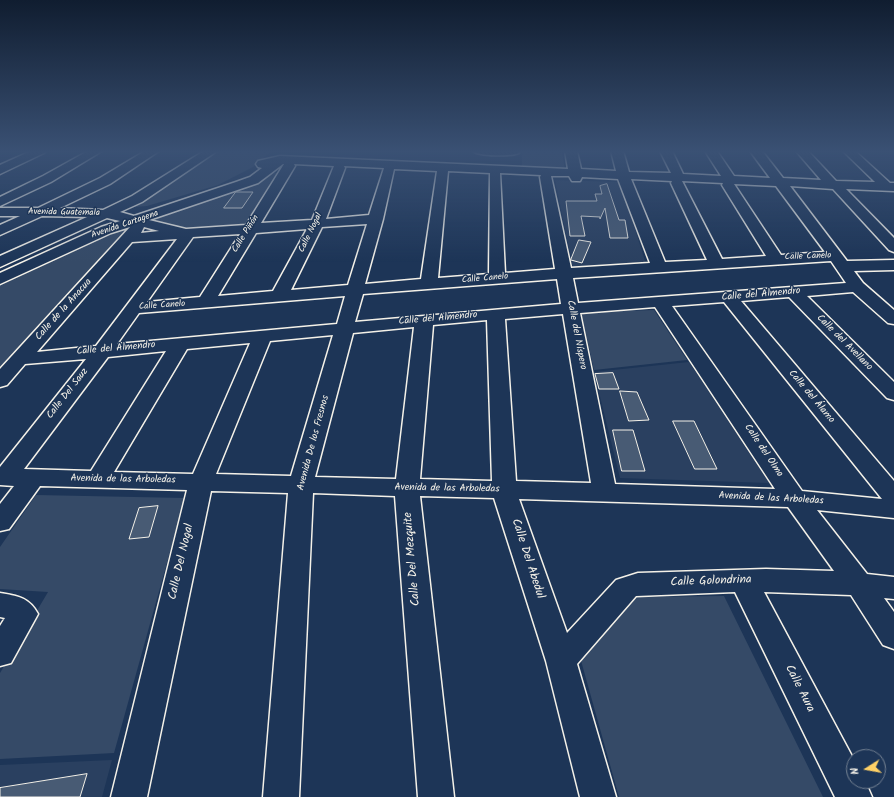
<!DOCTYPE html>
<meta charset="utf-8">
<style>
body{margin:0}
#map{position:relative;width:894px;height:797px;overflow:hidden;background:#1d3557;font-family:Kalam,sans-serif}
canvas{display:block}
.north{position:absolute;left:846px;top:749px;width:40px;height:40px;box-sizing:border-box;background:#1d3557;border:1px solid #738091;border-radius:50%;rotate:259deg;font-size:11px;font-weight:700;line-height:16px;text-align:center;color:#f4f1e8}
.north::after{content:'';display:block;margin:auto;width:14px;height:18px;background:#ffd166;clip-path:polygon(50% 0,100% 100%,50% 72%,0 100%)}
</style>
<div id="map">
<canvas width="894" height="797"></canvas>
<div class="north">N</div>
</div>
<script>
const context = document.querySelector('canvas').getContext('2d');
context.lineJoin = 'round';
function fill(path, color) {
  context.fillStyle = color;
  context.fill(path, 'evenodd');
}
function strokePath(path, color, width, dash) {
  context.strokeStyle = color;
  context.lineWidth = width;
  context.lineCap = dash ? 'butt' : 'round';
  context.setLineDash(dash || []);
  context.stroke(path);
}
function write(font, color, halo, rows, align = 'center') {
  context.font = font + ' Kalam,sans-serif';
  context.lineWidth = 3;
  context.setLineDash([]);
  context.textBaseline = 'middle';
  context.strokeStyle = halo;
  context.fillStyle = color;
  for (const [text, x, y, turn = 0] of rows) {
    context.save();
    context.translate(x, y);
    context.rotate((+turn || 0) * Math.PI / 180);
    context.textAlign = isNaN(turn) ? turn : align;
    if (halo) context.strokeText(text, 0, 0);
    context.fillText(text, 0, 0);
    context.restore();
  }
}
fill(new Path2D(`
 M555,180L620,182L646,264L573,268Z
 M689,362L769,483L620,478L594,372Z
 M112,760L102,797H0V765Z`), '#2a4060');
fill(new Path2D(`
 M215,151H272L253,167L218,185L147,206L122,208Z
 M522,151H562L565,170L522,168Z
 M271,173H280L245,226L184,231L145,221L218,196Z
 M126,226L132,227L0,373V283Z
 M597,310L623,311L654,310L687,360L594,370L581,312Z
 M36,495L185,498L114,753L0,759V673L48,592L0,589V547Z
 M724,596L823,797H619L580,657L635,597Z`), '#354a67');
const building = new Path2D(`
 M607,184L619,220H625L628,238H610L605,208L600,219V217L581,216L585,236H570L566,201H597L595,194H602L600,186Z
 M236,192H253L242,208H224Z
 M579,240L591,242L582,263L571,260Z
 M613,373L619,389H599L595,374Z
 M620,391L637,392L649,420L629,421Z
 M673,421H694L717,469H695Z
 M613,430H633L645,471H622Z
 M158,506L149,537L129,539L139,508Z
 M87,774L80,797H0V788Z`);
fill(building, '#485b74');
strokePath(building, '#f4f1e8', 1);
const minor = new Path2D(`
 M31,151H46L44,153L0,174V165Z
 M88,151H102L51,182L0,206V197L43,176Z
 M145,151H159L110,184L60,208L103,210L132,196L204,151H217L142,202L120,212L134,216L236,182L250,177L262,168L258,167L256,164L258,161L280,156L568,169L565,151H577L581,169L616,171L611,151H623L629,172L671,173L660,151H672L683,174L721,176L705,151H717L734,176L770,178L750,151H762L783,178L821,180L796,151H808L836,181L875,182L843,151H855L890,183H894V191L846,189L894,238V252L889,250L833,189L790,186L847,261L894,260V270L854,271L863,283L894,310V324L888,323L853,292L807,296L894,382V400L887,398L789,297L741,301L894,481V518L817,510L867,574L894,577V599L884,598L894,612V649L883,645L851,595L764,592L854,760V781H865L872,797H835L735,592L636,596L577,664L616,797H580L546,661L494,498L420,496L454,797H418L395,496L313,493L299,797H263L288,493L211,491L147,797H111L187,490L40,486L9,529L0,531V504L14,486L0,485V467L86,359L25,364L7,385L0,387V369L130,227L111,233L0,284V273L101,227L120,221L107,218L0,267V256L87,217L42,216L0,235V225L20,216H0V208H38L100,178ZM283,164H284L246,225L186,229L149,220L258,183ZM294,164L334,166L312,220L261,223L295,166ZM344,166L384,168L369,215L326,219L345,168ZM394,169L437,171L421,279L365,284L383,219ZM448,171L490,173L489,274L438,278ZM500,173L541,175L540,177L555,269L505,273ZM551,176H569L572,181H580L582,177L618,179L650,263L571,268ZM631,179L672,181L671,183L707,260L665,262ZM682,181L723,183L722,185L766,256L722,259ZM734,184L776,186L825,252L781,255ZM367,224L348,285L291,290L322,227ZM144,227L159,231L141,233ZM307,229L273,291L218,296L256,233ZM240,234L200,297L147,302L193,237ZM177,239L96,346L37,352L132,242ZM831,261L846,283L578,303L573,278ZM557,279L561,304L355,322L363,294ZM345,296L337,324L117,344L139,313ZM724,302L882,499L802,491L672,306ZM655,307L775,489L615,484L580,313ZM563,314L591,483L516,481L505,319ZM487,320L492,481L420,479L433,325ZM414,327L396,479L315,477L353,333ZM333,335L291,476L216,474L270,341ZM250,343L193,474L114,472L187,349ZM166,351L91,471L24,469L108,357ZM519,499L788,507L834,571L766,569L638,573L616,580L567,633Z
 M473,151H519L520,152C516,157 477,156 473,151Z
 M0,593C17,596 29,597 38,614L11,663L0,666V626L5,618L0,617Z`);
strokePath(minor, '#f4f1e8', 3);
fill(minor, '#1d3557');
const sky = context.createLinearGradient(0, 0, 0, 262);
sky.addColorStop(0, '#101d30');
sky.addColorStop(0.58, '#3a5174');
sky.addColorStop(1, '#3a517400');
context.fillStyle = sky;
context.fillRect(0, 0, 894, 262);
write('9px', '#f4f1e8', '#1d3557', [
 ["Avenida Guatemala",64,213,1],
 ["Avenida Cartagena",125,225,-19],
 ["Calle Nogal",311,233,-64],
 ["Calle Piñón",246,234,-58],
 ["Calle Canelo",808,257,-2],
 ["Calle Canelo",485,279,-5],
 ["Calle Canelo",162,306,-4]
]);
write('10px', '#f4f1e8', '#1d3557', [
 ["Calle del Almendro",761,295,-5],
 ["Calle de la Anacua",64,310,-48],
 ["Calle del Almendro",438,319,-5],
 ["Calle del Níspero",576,335,79],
 ["Calle del Avellano",844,343,45],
 ["Calle del Almendro",116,349,-5],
 ["Calle Del Sauz",68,394,-52],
 ["Calle del Álamo",811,397,50],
 ["Avenida De los Fresnos",314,443,-75],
 ["Calle del Olmo",763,451,56],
 ["Avenida de las Arboledas",123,480,1],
 ["Avenida de las Arboledas",447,489,1],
 ["Avenida de las Arboledas",771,499,3]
]);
write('12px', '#f4f1e8', '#1d3557', [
 ["Calle Del Mezquite",413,559,-95],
 ["Calle Del Abedul",527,559,72],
 ["Calle Del Nogal",182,562,-77],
 ["Calle Golondrina",711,582,-2],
 ["Calle Aura",799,689,63]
]);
</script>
